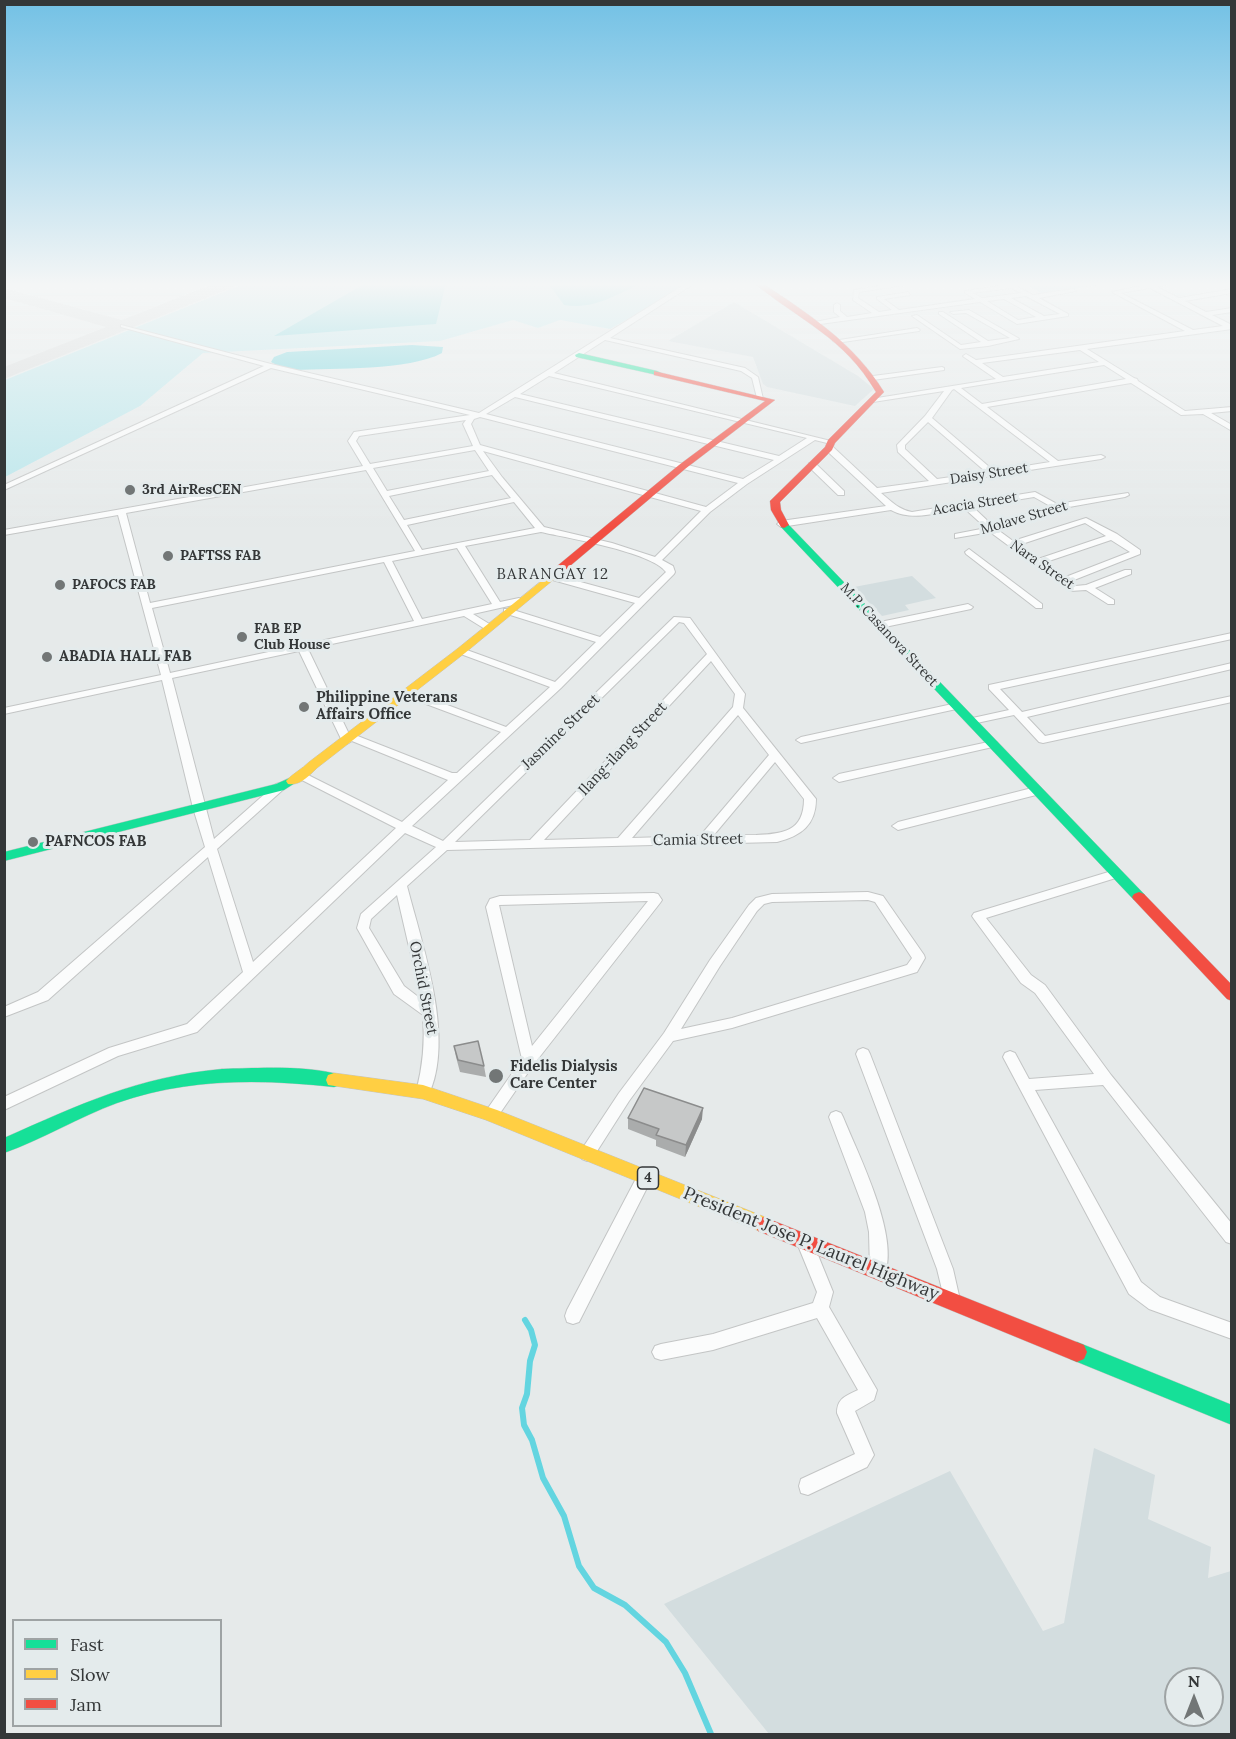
<!DOCTYPE html>
<style>
body{margin:0}
#map{position:relative;width:1236px;height:1739px;overflow:hidden;background:#e6eaea;font-family:Lora,serif}
canvas{display:block}
.frame{position:absolute;inset:0;border:6px solid #343738;pointer-events:none}
.legend{position:absolute;left:12px;top:1619px;width:210px;height:108px;box-sizing:border-box;background:#e4ebec;border:2px solid #9ea3a4;margin:0;padding:8px 10px;list-style:none;font-size:18px;color:#343738}
.legend li{display:flex;align-items:center;gap:12px;height:30px}
.legend b{width:30px;border:2px solid #9ea3a4}
.north{position:absolute;left:1164px;top:1667px;width:60px;height:60px;box-sizing:border-box;background:#e4ebec;border:2px solid #9ea3a4;border-radius:50%;rotate:0deg;font-size:16px;font-weight:700;line-height:24px;text-align:center;color:#343738}
.north::after{content:'';display:block;margin:auto;width:21px;height:27px;background:#727676;clip-path:polygon(50% 0,100% 100%,50% 72%,0 100%)}
</style>
<div id="map">
<canvas width="1236" height="1739"></canvas>
<div class="frame"></div>
<ul class="legend">
<li><b style="height:8px;background:#16e098"></b>Fast</li>
<li><b style="height:8px;background:#ffcf43"></b>Slow</li>
<li><b style="height:8px;background:#f24e42"></b>Jam</li>
</ul>
<div class="north">N</div>
</div>
<script>
const context = document.querySelector('canvas').getContext('2d');
context.lineJoin = 'round';
function fill(path, color) {
  context.fillStyle = color;
  context.fill(path, 'evenodd');
}
function strokePath(path, color, width, dash) {
  context.strokeStyle = color;
  context.lineWidth = width;
  context.lineCap = dash ? 'butt' : 'round';
  context.setLineDash(dash || []);
  context.stroke(path);
}
function write(font, color, halo, rows, align = 'center') {
  context.font = font + ' Lora,serif';
  context.lineWidth = 6;
  context.setLineDash([]);
  context.textBaseline = 'middle';
  context.strokeStyle = halo;
  context.fillStyle = color;
  for (const [text, x, y, turn = 0] of rows) {
    context.save();
    context.translate(x, y);
    context.rotate((+turn || 0) * Math.PI / 180);
    context.textAlign = isNaN(turn) ? turn : align;
    if (halo) context.strokeText(text, 0, 0);
    context.fillText(text, 0, 0);
    context.restore();
  }
}
fill(new Path2D(`
 M734,302L858,376L874,389L855,406L767,387L763,384L753,357L668,341Z
 M912,576L936,598L905,605L909,610L882,616L854,587Z
 M1094,1448L1155,1475L1148,1519L1211,1547L1208,1578L1231,1571V1734H769L664,1604L950,1471L1043,1631L1064,1623ZM1176,1679H1212V1715H1176Z`), '#d3dddf');
fill(new Path2D(`
 M246,283H688L686,287L610,329L560,320L538,328L513,320L440,341L203,353L140,406L5,477V380Z
 M1023,283H1111L1043,294Z`), '#b9e6eb');
fill(new Path2D(`
 M366,283H446L436,324L274,336Z
 M548,283H644C615,294 596,310 564,305Z
 M412,345L443,347L442,353C408,371 335,368 295,370L280,367L271,362L274,357L287,352Z`), '#6ad2db');
strokePath(new Path2D(`
 M525,1320L531,1330L535,1345L530,1361L527,1394L522,1408L524,1425L532,1440L543,1478L564,1516L579,1566L594,1588L625,1605L666,1642L685,1673L711,1734`), '#63d5e0', 6);
fill(new Path2D(`
 M215,283H238L236,286L4,379V367L106,327L4,298V288L122,320Z`), '#d8dada');
const street = new Path2D(`
 M687,283H695L610,338L745,368L758,377L763,399L757,398L752,378L741,371L605,340L554,373L835,442L831,444L815,440L747,484L710,512L662,560L673,566L675,572L674,574L561,688L412,826L443,841L674,617L690,618L745,694L743,708L816,799C816,825 801,836 777,842L447,850L407,886C422,944 456,1040 428,1096L423,1098L418,1096L416,1092C423,1066 425,1042 423,1015L394,994L357,928L361,914L436,847L405,833L197,1032L118,1056L4,1110V1097L109,1048L187,1024L243,972L208,857L48,1000L4,1017V1007L38,992L205,847L193,808L162,680L4,714V708L161,675L118,515L4,535V530L363,466L348,441L354,432L470,415L271,368L4,490V485L264,366L121,327V325L271,364L479,413ZM549,376L807,438L779,456L520,394ZM515,397L774,460L743,479L486,414ZM480,417L738,483L706,507L480,445L471,424L474,419ZM466,420L463,424L473,446L370,464L356,441L359,436ZM475,450L489,471L387,491L373,468ZM483,451L701,511L655,557L612,543L544,527L502,477ZM366,470L415,551L150,603L126,513ZM492,475L511,498L404,520L389,496ZM514,502L535,528L422,550L407,525ZM541,532C567,538 652,552 666,572L639,598L555,575H549V579L635,603L600,637L510,609H504V613L596,642L555,682L464,649H458V653L550,687L506,727L410,691H402V695L501,732L457,773H452L355,735L349,734L308,649L464,616L485,629H491V625L473,614L522,603L524,601L519,598L500,602L465,546ZM457,548L492,604L422,619L392,561ZM384,562L414,621L170,673L152,608ZM679,622L684,623L707,654L530,840L455,842ZM299,651L343,743L347,744L352,741L448,780L402,822L306,774H298L296,776L298,778L396,828L253,962L217,849L286,787L280,783L276,784L214,839L172,678ZM711,661L735,694L733,707L618,838L544,840ZM738,715L769,755L700,836L632,838ZM775,762L804,799C804,832 782,834 756,835C742,835 727,835 713,836ZM397,895L421,999L404,986L369,928L371,919Z
 M899,283H918L859,292L858,298L879,312L892,310L877,299V297L908,292L910,295L884,299L899,310L975,299L965,293V291L1012,284L1033,295L1073,289L1076,291L1039,298L1068,314V316L1017,324L980,302L813,325L810,323L840,317L834,312V305L837,303L840,305V311L847,317L872,313L853,300L854,290ZM1011,288L1021,293L982,298L973,293ZM1026,296L1060,314L1044,316L1011,298ZM1004,299L1036,317L1018,320L987,301Z
 M1155,283H1171L1157,287L1179,298L1232,289V293L1185,301L1206,312L1232,308V312L1212,315L1232,325V329L1087,349L1134,378L1137,379L1138,381L1185,411L1232,407V411L1211,413L1232,425V431L1203,414L1181,415L1131,383L987,407L1058,461L1101,455L1105,457L1101,459L881,493C891,501 899,510 912,512L1035,492L1057,504L1128,493L1129,495L1125,497L1058,509L998,530L1013,541L1086,518L1117,534L1140,550V554L1069,582L1075,586L1086,585L1125,570H1131V574L1095,588L1114,600V604H1108L1086,590L1070,591L990,532L955,538V534L986,528L964,508C940,512 913,522 891,510L781,527L777,524L781,521L886,506L826,450V446H832L877,488L929,481L898,452L897,445L925,416L944,391L873,402L869,400L871,399L996,379L964,357L963,356L966,354L976,360L1185,331L1112,292ZM1150,288L1223,326L1193,330L1121,293ZM1080,350L1099,362L1003,377L982,363ZM1104,365L1126,379L982,404L961,388ZM954,389L1050,462L994,471L932,418L952,390ZM928,422L986,472L937,479L905,449V445ZM1034,497L1050,506L993,526L973,507ZM1085,523L1106,536L1038,559L1019,545ZM1111,540L1130,552L1063,578L1043,563Z
 M969,310L1018,338L1019,339L988,346L960,349L912,316L917,315L961,345L981,342L939,314V312H943L988,341L1010,338L966,313L953,314L950,312Z
 M917,328L920,330L919,331L836,343L833,341Z
 M942,367L944,368V370L873,380L870,378L873,376Z
 M809,463H815L844,491V495H838L809,467Z
 M969,549L1042,604V608H1036L966,554L965,552Z
 M968,604L973,607L971,609L880,628L875,625L880,622Z
 M1232,633V639L1000,689L1022,712L1232,663V669L1027,717L1045,736L1232,696V702L1043,743L1039,742L1014,715L972,724L967,721L968,719L1009,710L989,689V685Z
 M957,703L962,706L961,708L801,743L796,740L801,737Z
 M993,741L997,742L998,744L997,746L839,782L833,778L839,774Z
 M1036,787L1040,788L1042,791L1040,794L898,830L892,826L898,822Z
 M1115,870L1119,871L1121,874L1119,877L986,918L1031,975L1045,985L1111,1075L1232,1224V1244L1226,1242L1103,1085L1035,1090L1141,1282L1160,1297L1232,1323V1339L1149,1309L1129,1294L1003,1057L1005,1053L1010,1051L1015,1053L1029,1079L1094,1074L1035,993L1021,983L974,919L972,916L974,913Z
 M868,892L883,896L924,955L925,958L917,972L732,1028L673,1041L629,1101L592,1159L587,1161L582,1159L580,1154L582,1149L619,1093L664,1033L710,960L749,905L756,898L772,894ZM868,900L875,902L912,958L907,965L732,1018L681,1029L720,966L757,911L764,904L772,902Z
 M654,893L658,894L662,900L660,903L534,1064L496,1119L491,1121L486,1119L484,1115L486,1111L522,1059L486,907L490,899L500,896ZM648,901L532,1046L499,905Z
 M863,1048L868,1050L870,1054L953,1269L960,1300L958,1306L952,1308L946,1306L937,1269L856,1054L858,1050Z
 M836,1111L841,1113L843,1117C858,1154 901,1238 884,1276L878,1279L872,1276L870,1271L869,1232L865,1212L829,1117L831,1113Z
 M645,1169L650,1171L653,1176L579,1322L573,1324L567,1322L565,1316L567,1310L640,1171Z
 M805,1236L811,1238L833,1292L829,1307L877,1390L874,1400L855,1411L874,1455L867,1467L808,1495L801,1493L799,1486L801,1479L855,1454L837,1413C837,1398 846,1396 858,1390L817,1318L713,1350L661,1360L655,1358L652,1352L655,1346L661,1344L713,1334L813,1303L817,1292L797,1243L799,1238Z`);
const fast = new Path2D(`
 M579,353L657,371L661,373L657,375L576,357L575,355Z
 M781,523H787L1144,894L1146,897L1144,900H1134L781,527Z
 M292,777L298,781L284,790L4,861V852L276,784Z
 M222,1069C255,1068 309,1065 340,1075L342,1080L340,1085L334,1087C261,1079 187,1078 117,1103C79,1117 43,1139 4,1153V1138C81,1104 137,1077 222,1069Z
 M1077,1342L1232,1405V1425L1070,1359L1067,1352L1070,1345Z`);
const slow = new Path2D(`
 M560,566L565,569L564,571L465,653L317,768C309,776 300,786 288,784L286,781C292,774 302,769 309,762L457,649Z
 M334,1073L423,1085L497,1110L770,1219L773,1225L770,1231L764,1233L486,1120L423,1099L328,1085L326,1080L328,1075Z`);
const jam = new Path2D(`
 M754,283H762C809,314 854,343 884,392L835,443L832,450L780,502L781,510L789,525L784,528L781,527L771,510L770,501L825,447L828,440L876,392C844,337 800,321 754,283Z
 M654,371L775,400L685,469L564,571H556V567L679,465L765,401L654,375Z
 M1139,892L1144,894L1232,985V1001L1227,999L1134,900L1132,897L1134,894Z
 M764,1217L1084,1345L1087,1352L1084,1359L1077,1362L758,1231L755,1225L758,1219Z`);
strokePath(street, '#c3c5c5', 2);
strokePath(fast, '#c3c5c5', 1);
strokePath(slow, '#c3c5c5', 1);
strokePath(jam, '#c3c5c5', 1);
fill(street, '#fbfcfc');
fill(fast, '#16e098');
fill(slow, '#ffcf43');
fill(jam, '#f24e42');
fill(new Path2D(`
 M454,1046L484,1066L486,1077L460,1072L456,1057Z
 M628,1118L702,1119L685,1157L656,1146V1140L628,1129Z`), '#aaacac');
fill(new Path2D(`
 M703,1108L702,1119L685,1157L686,1145Z`), '#8b8c8c');
const building = new Path2D(`
 M478,1041L484,1066L458,1060L454,1046Z
 M644,1088L703,1108L686,1145L656,1135L659,1129L628,1118Z`);
fill(building, '#c6c8c8');
strokePath(building, '#8b8c8c', 1.5);
const sky = context.createLinearGradient(0, 0, 0, 527);
sky.addColorStop(0, '#73c1e5');
sky.addColorStop(0.54, '#f4f6f6');
sky.addColorStop(1, '#f4f6f600');
context.fillStyle = sky;
context.fillRect(0, 0, 1236, 527);
for (const [x, y, r, color] of [
 [130,490,6,"#727676"],
 [168,556,6,"#727676"],
 [60,585,6,"#727676"],
 [242,637,6,"#727676"],
 [47,657,6,"#727676"],
 [304,707,6,"#727676"],
 [33,842,6,"#727676"],
 [496,1076,8,"#727676"]
]) {
  const dot = new Path2D();
  dot.arc(x, y, r, 0, 2 * Math.PI);
  context.fillStyle = color;
  context.fill(dot);
  strokePath(dot, '#e4ebec', 2);
}
write('14px', '#343738', '#e4ebec', [
 ["Daisy Street",989,474,-9],
 ["Acacia Street",975,504,-9],
 ["Molave Street",1024,518,-16],
 ["Nara Street",1042,565,35],
 ["M.P. Casanova Street",889,635,47]
]);
write('bold 14px', '#343738', '#e4ebec', [
 ["3rd AirResCEN",142,490],
 ["PAFTSS FAB",180,556],
 ["PAFOCS FAB",72,585],
 ["FAB EP",254,629],
 ["Club House",254,645]
], 'left');
for (const [x, y, w] of [
 [648,1178,21]
]) {
  const box = new Path2D();
  box.roundRect(x - w / 2, y - 11, w, 22, 4.5);
  context.fillStyle = '#e4ebec';
  context.fill(box);
  strokePath(box, '#343738', 1.5);
}
write('bold 14px', '#343738', null, [
 ["4",648,1178]
]);
context.letterSpacing = '1.5px';
write('15px', '#343738', '#e4ebec', [
 ["BARANGAY 12",553,575]
]);
context.letterSpacing = '0px';
write('bold 15px', '#343738', '#e4ebec', [
 ["ABADIA HALL FAB",59,657],
 ["Philippine Veterans",316,698],
 ["Affairs Office",316,715],
 ["PAFNCOS FAB",45,842],
 ["Fidelis Dialysis",510,1067],
 ["Care Center",510,1084]
], 'left');
write('15px', '#343738', '#e4ebec', [
 ["Jasmine Street",561,732,-44],
 ["Ilang-ilang Street",623,749,-47],
 ["Camia Street",698,840,-1],
 ["Orchid Street",423,988,79]
]);
write('18px', '#343738', '#e4ebec', [
 ["President Jose P. Laurel Highway",811,1244,22]
]);
</script>
